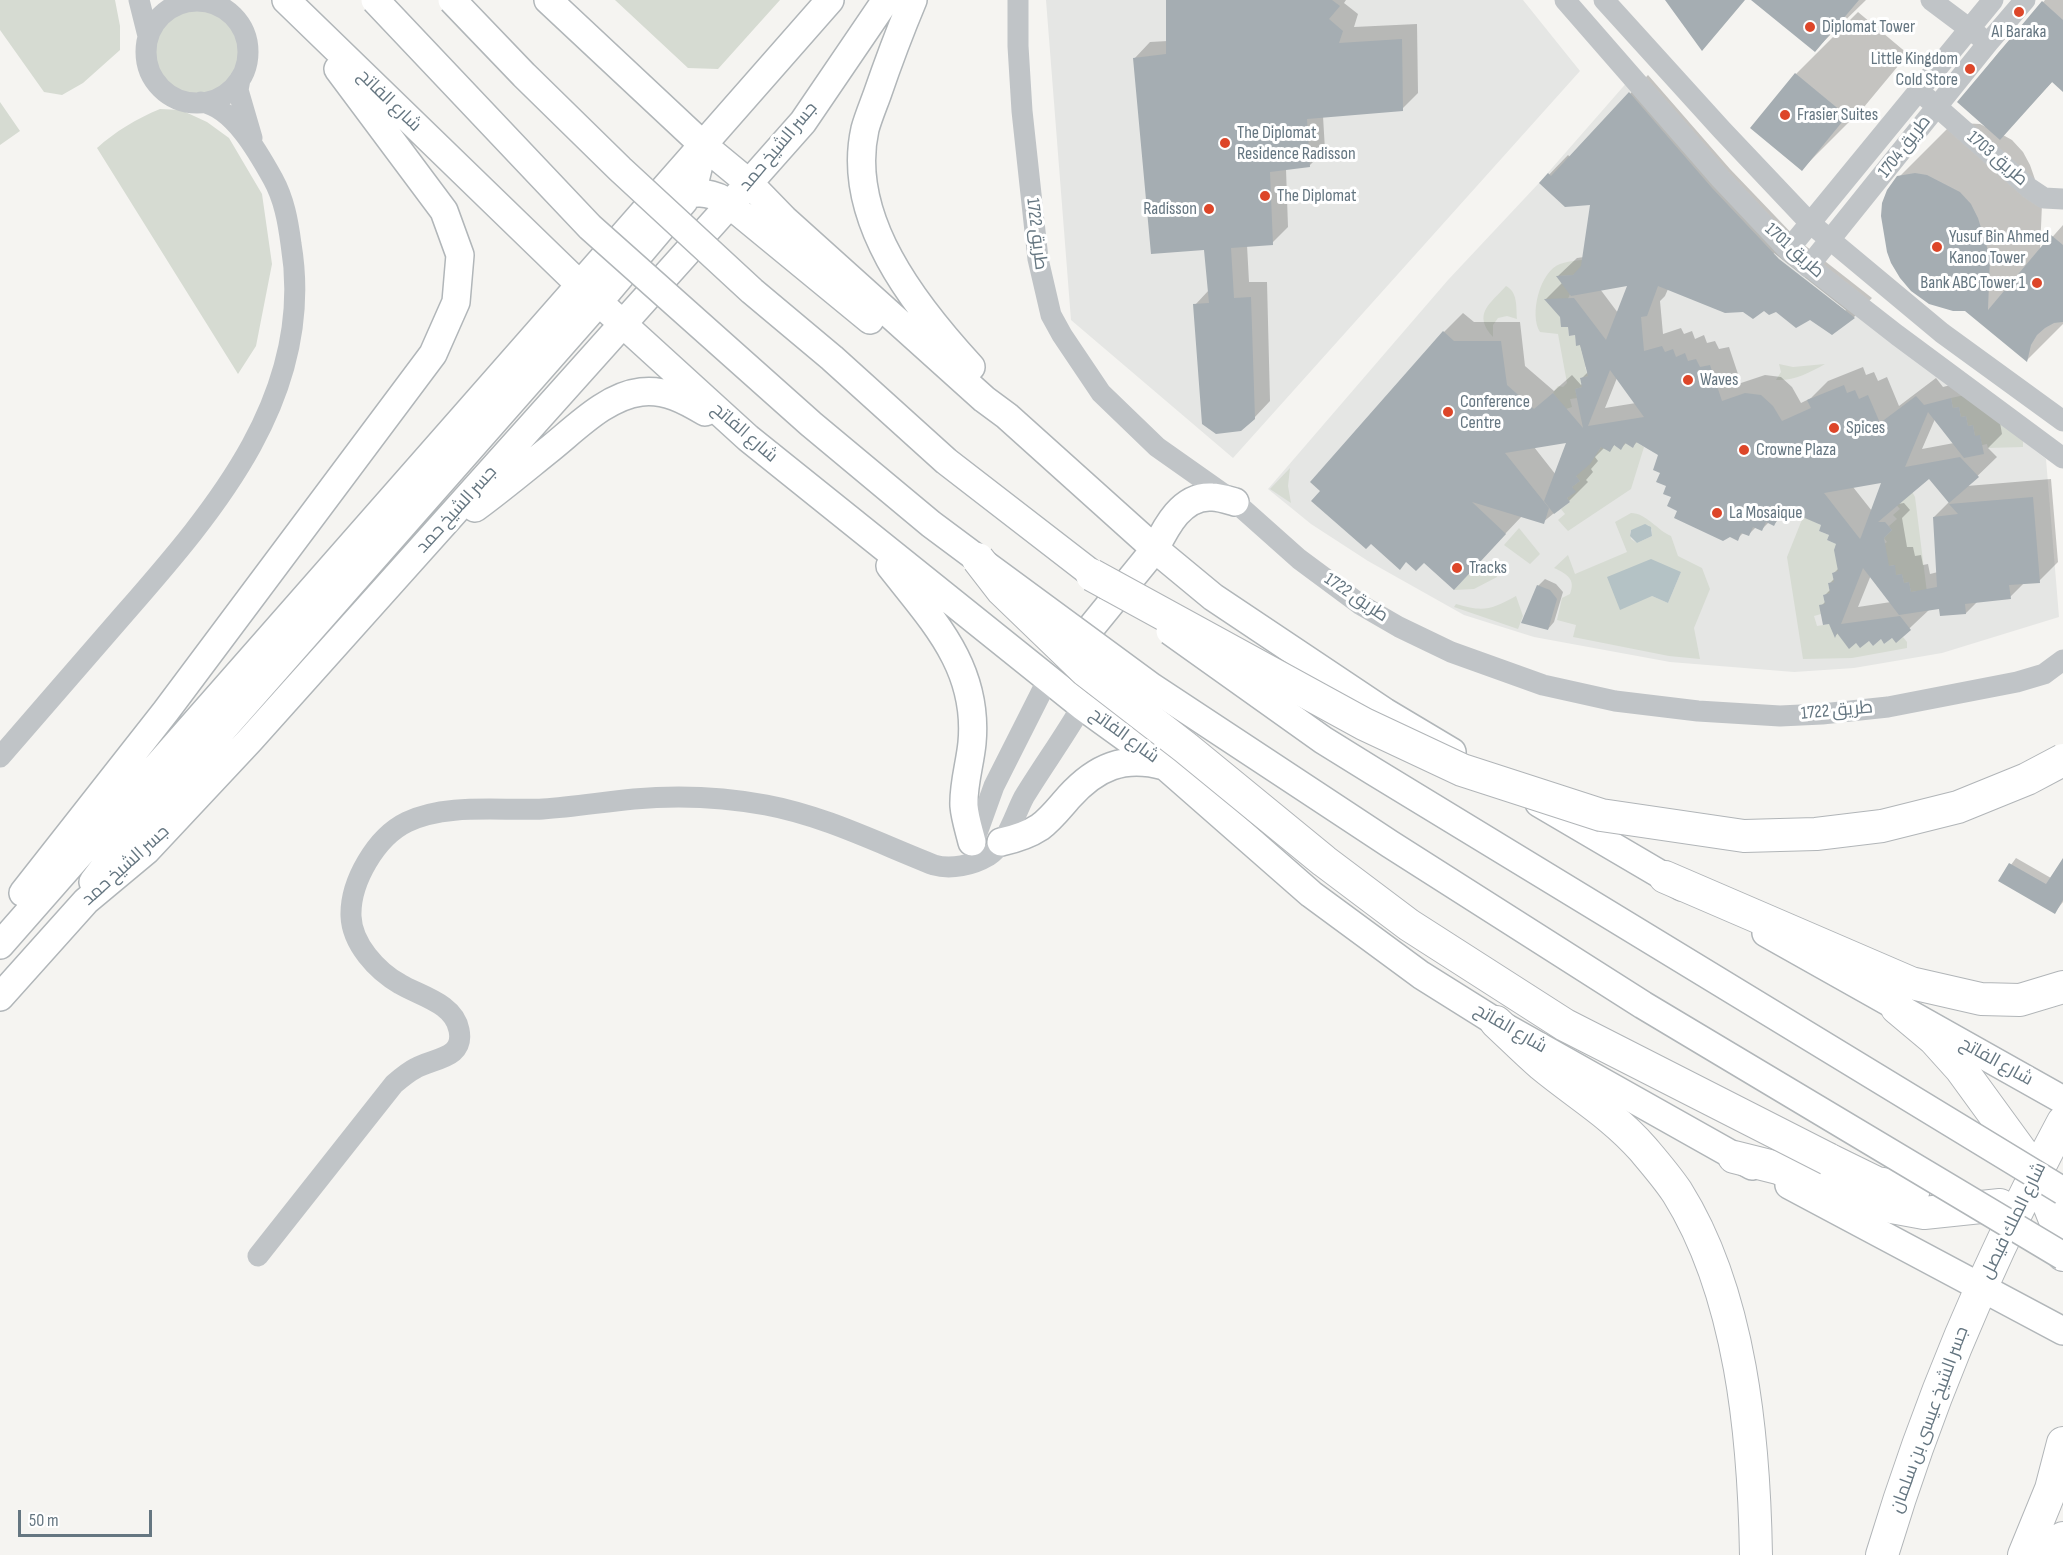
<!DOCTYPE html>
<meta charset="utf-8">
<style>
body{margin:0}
#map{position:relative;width:2063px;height:1555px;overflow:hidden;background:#f5f4f1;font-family:"Sofia Sans Condensed",sans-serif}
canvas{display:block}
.scale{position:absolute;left:18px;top:1510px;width:134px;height:27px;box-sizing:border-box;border:3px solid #657681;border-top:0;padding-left:8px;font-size:18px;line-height:21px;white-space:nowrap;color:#657681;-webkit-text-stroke:4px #fff;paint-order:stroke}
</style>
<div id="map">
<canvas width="2063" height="1555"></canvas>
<div class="scale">50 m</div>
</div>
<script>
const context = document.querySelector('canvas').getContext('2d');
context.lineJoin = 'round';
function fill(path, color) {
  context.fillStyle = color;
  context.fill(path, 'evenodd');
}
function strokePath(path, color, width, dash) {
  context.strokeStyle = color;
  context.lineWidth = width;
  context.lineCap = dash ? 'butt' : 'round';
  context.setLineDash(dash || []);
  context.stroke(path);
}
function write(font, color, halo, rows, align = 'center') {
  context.font = font + ' "Sofia Sans Condensed",Cairo,sans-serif';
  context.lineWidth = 6;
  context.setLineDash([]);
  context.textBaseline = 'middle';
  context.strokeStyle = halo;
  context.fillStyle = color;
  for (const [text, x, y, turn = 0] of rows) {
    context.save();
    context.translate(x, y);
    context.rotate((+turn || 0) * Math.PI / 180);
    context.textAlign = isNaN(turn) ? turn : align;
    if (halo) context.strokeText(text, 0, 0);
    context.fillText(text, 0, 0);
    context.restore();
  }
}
fill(new Path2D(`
 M1046,0H1523L1580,71L1233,458L1071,320Z
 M1629,80L1789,246L1921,360L2046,459L2059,617L1942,653L1854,668L1794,672L1670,662L1534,637L1464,615L1368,561L1311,524L1268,489L1448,280L1539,183Z`), '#e5e6e4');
fill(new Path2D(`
 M0,0H115L120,26V50L83,83L62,95L44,92L0,30Z
 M615,0H780L718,69L688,68Z
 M153 52a43 43 0 1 1 86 0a43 43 0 1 1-86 0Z
 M0,102L20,131L0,145Z
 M160,109L181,110L207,122L229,138L262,194L272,264L256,346L238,374L97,148C116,131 136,119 160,109Z
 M1594,259L1573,275L1557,276L1570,294L1560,317L1562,327H1568L1569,336L1575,335L1576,345H1583L1591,365L1585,367L1588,376L1580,378L1582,387L1575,389L1577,398L1570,399L1572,407L1566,409L1553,393L1558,386L1563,387L1567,383L1558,334L1540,332C1529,315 1540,271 1560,264C1571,260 1584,260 1594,259Z
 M1506,286C1518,292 1516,307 1517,319L1507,316L1498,318L1493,325V337C1472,314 1490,304 1506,286Z
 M1779,364L1793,367L1825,364C1809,373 1794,381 1776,380L1781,372Z
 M1965,395L2023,441V447L1988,448L1987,444L1982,445L1980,436H1975L1973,425L1968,426L1966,416L1961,417L1959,407L1953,408L1951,398Z
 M1581,439L1598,452L1601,447L1614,445L1621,449L1625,443L1633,448L1636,442L1644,447L1631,489L1568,531L1558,520L1565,514L1561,509L1570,502L1567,498L1575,492L1572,487L1580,481L1576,476Z
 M1290,468L1288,486L1291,503L1270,489Z
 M1910,488L1915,497L1928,601L1916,591L1911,592L1909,582L1904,583L1902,574L1896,575L1894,565L1889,566L1879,548L1887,542L1884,538L1892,530L1889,526L1897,519L1893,515L1900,509L1886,493Z
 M1805,512L1813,521L1821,525L1819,531L1829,535L1827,540L1836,544L1838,571L1832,573L1834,582L1828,583L1830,593L1823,595L1825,604L1821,614L1814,616L1817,626L1829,624C1838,634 1852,637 1860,647L1869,641L1873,646L1881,639L1884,644L1892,638L1896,642L1903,637L1907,642V648L1852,658L1803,659L1787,557Z
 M1631,513C1646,513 1657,530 1671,536L1678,556L1702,568L1710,589L1694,628L1700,659L1669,656L1573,637L1576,625L1557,620L1562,598L1570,594C1576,579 1567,574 1554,568L1568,555L1575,574L1627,552L1615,522ZM1648,525L1652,530V536L1637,543L1631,539L1630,533L1631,530ZM1681,572L1668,603L1652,596Z
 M1519,528L1540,554L1530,564L1504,545Z
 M1479,563L1495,567L1497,577L1474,589L1454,590Z
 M1516,596L1523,616L1518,629L1454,607L1456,604C1483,612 1491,610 1516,596Z`), '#d6dbd2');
fill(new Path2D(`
 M1645,524L1651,527L1652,536L1637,543L1630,536L1631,530Z
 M1651,559L1681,572L1668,603L1652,596L1620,610L1607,577Z`), '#b4c2c5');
fill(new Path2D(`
 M1167,0H1346L1344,3L1358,14L1354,27L1417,24L1418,93L1402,109L1323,116L1325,150L1309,166L1286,169L1288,227L1272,243L1247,245L1249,282H1267L1270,401L1254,418L1195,305L1209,290L1206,248L1134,59L1150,42L1168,41Z
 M1757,0H1866L1815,50Z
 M2045,0H2063V90L2053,81L2003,135L2012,140L2023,152L2030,165L2038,188L2042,204L2040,251L2063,225V324L2027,360L1966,309L1898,178L1951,125L1960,123L1980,124L1986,127L1959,102L1999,52Z
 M1858,12L1908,54L1864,107L1802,169L1796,74Z
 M1648,75L1730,169L1798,240L1872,298L1854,317L1810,318L1776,310L1743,311L1668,289L1665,296L1660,301L1663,334L1681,328L1684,334L1692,331L1695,339L1704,335L1707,343L1715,341L1719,349L1729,347L1741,383L1765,375L1781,377L1792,387L1801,403L1811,398L1828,381L1863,367L1866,375L1874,372L1878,381L1887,377L1899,406L1936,378L1943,387L1970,380L1999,417L2002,434L1988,448L1997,457L1967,486L2051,479L2058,562L2039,581L2025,582L2010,597L1978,601L1966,613L1940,607L1930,609L1896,641L1892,636L1869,639L1839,632L1836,635L1821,606L1826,601L1825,595L1831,589L1829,584L1835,578L1834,573L1839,568L1838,543L1823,524L1794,512L1787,518L1782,516L1774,524L1769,522L1762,529L1756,527L1749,534L1744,532L1737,539L1679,510L1662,472L1659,454L1638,441L1633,446L1627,442L1621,448L1615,444L1610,450L1605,447L1595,457L1598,461L1591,469L1593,472L1586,480L1588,482L1569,501L1543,522L1522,516L1454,588L1424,561L1313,482L1444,332L1463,313L1474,322H1520L1525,366L1554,391L1572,375L1581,385L1583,382L1582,378L1588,372L1577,334L1546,299L1563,282L1558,276L1577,258L1584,257L1591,203L1541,183L1568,155L1570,157ZM1774,253L1846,310L1845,311L1772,255ZM1630,284L1618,313L1600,289ZM1617,378L1636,403L1605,408ZM1935,419L1954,443L1922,449ZM1569,441L1556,475L1534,447ZM1929,477L1949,502L1934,517L1938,572L1930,574L1928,564L1923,565L1921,555L1915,556L1913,547H1907L1902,518L1910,510L1904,503L1897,504ZM1884,481L1872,511L1853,487ZM1871,575L1891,602L1858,607Z
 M1545,579L1556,584L1563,592L1554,622L1548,629L1538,586Z
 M2016,858L2051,878L2063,860V902L2055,912L2000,880Z`), '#0003');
fill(new Path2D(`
 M1166,0H1332L1340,6L1329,19L1343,31L1339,43L1402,39L1403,111L1307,119L1310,167L1270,172L1273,245L1231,248L1234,298L1251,297L1255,419L1241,431L1216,434L1202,424L1193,304L1209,303L1204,250L1151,254L1133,58L1166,54Z
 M1665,0H1745L1702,51Z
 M1751,0H1859L1815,52Z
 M2042,1L2063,20V92L2052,82L2000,140L1957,102Z
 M1795,73L1847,116L1802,171L1750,128Z
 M1629,92L1712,188L1779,259L1855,318L1832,335L1810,320L1796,328L1776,312L1769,315L1764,311L1753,319L1743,312L1725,313L1658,286L1647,316L1641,317L1644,351L1662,346L1665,352L1673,349L1676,357L1685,353L1688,361L1696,359L1700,367L1710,365L1722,401L1745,393L1761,395L1773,406L1782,421L1811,408L1807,400L1844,385L1847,393L1855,390L1859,399L1868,395L1880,423L1916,396L1924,405L1951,398L1953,408L1959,407L1961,417L1966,416L1968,426L1973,425L1975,436L1980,435L1984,454L1964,458L1928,412L1905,467L1960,457L1979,477L1949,503L1929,479L1878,522H1885L1892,530L1884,538L1889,566L1895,565L1896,575L1902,574L1904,583L1909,582L1911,592L1937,587L1933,517L1958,514L1949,504L2033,497L2040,583L2009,585L2011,599L1965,604L1966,614L1940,616L1939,609L1899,615L1863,568L1841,624L1900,616L1911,630L1896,643L1892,638L1884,644L1881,639L1873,646L1869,641L1860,648L1856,643L1849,649L1837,633L1835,638L1829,624L1823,625L1819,605L1825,604L1823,595L1830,593L1828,583L1834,582L1832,573L1838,571L1834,550L1836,544L1827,540L1829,535L1819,531L1821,525L1791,512L1788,520L1779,516L1774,526L1766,522L1762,531L1753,527L1749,536L1741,533L1738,541L1730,537L1723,541L1674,518L1677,511L1667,506L1671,497L1663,494L1666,486L1656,482L1660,473L1653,470L1658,455L1636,442L1633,448L1625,443L1621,450L1614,445L1610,452L1601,447L1590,464L1576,476L1580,481L1572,487L1576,492L1567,498L1570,502L1554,514L1544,501L1566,443L1505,453L1549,508L1544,524L1472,502L1506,534L1454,590L1424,563L1416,571L1406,562L1400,570L1371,544L1366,549L1311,501L1320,491L1310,482L1443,331L1454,341H1501L1507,385L1534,409L1553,393L1583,428L1575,389L1582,387L1580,378L1588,376L1580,345L1576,346L1575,335L1569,336L1568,327H1561L1560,317L1544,299L1574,298L1606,340L1627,286L1571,296L1556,276L1573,275L1581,266L1590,205L1565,207L1539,183L1548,173L1551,176ZM1610,370L1644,417L1588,426ZM1881,483L1861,537L1860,539L1824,493Z
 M1915,173L1927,175L1960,192L1971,204L1978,218L1990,257L1988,310L2051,235L2063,245V322L2054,323L2045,328L2037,335L2031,345L2027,362L1965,311H1953L1929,304L1911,291L1900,278L1891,263L1887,252L1881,216L1882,203L1887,190L1897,176Z
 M1537,585L1550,590L1557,599L1548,630L1521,623Z
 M2063,858V900L2055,914L1998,881L2009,863L2046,884Z`), '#a5adb2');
const major = new Path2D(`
 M286,0L580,285L748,438L1082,706L1165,766L1311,894L1421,975L1496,1022L1752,1166
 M548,0L703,145L749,183L784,219L984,399L1007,416L1155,549L1213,597L1385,712L1452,752
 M913,0C900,31 888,63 877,95C873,106 868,118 865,129C845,218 915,306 971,367
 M675,198C693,191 708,191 724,200L870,320
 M475,508C501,489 526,468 551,448C577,427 607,396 641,392C665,389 685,400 705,412
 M890,566C933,621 979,667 972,743C970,764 963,785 964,806C965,818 969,830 972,842
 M1074,658L1085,635L1155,549C1166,527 1182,495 1212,497C1219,497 1228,500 1235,502
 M1539,803L1682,887
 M1001,842C1015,839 1028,835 1040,827C1051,819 1060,807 1069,797C1096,767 1124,755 1164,766
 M93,882L121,845L591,311L684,201L695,181L702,152
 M23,893L166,711L433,354L456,302L460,255L444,211L338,69
 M1766,933L2063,1100
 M0,945L830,0
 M0,997L86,901L146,851L250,740L749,183L803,122L886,0
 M1789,1185L2063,1331`);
const highway = new Path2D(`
 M1665,877L1911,983L1981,999L2020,1000L2063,987
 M1897,1008L1934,1039L1961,1069L2036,1172L2060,1233L2063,1255
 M1496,1022C1511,1036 1526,1051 1542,1065C1577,1094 1612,1114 1643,1149C1654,1162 1667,1177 1677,1192C1741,1294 1754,1437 1756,1555
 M1734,1157L1778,1168L1839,1193L1875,1204L1924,1213L2000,1205
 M1828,1159L1877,1183L1914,1189
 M1882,1555C1927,1405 1988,1260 2063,1122
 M2024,1555L2051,1489L2063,1443
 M2054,1555L2063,1538`);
strokePath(major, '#b1b6b9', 30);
strokePath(highway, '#b1b5b8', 34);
strokePath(new Path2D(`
 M139,0L148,36
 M1018,0V46L1022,111L1038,259L1051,315L1062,335L1101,393L1157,447L1235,502L1299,559L1361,605L1399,627L1451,652L1543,685L1615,701L1698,711L1780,716L1822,714L1888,707L2017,682L2044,674L2063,660
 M1565,0L1721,179L1788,250L1897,335L2063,458
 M1604,0L1722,130L1810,223L1942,333L2063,421
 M1931,0L1979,36
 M146 52a51 51 0 1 1 102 0a51 51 0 1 1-102 0Z
 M240,79L238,90L252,138
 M1927,98L2029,188L2044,198L2063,199
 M1788,250L1993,0
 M1808,267L1988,43L2025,0
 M0,757C42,709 83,661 125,613C216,509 316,393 291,244C288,221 284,199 273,179C258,152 233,107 201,102
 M972,847L994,786L1048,679
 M258,1256L394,1084C401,1078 408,1072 416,1068C433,1058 465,1059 459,1030C454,1003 420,996 400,984C377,971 352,944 351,916C350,882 376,837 407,822C446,803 500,811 543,809C573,807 603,802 634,799C678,795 723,797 766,805C825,816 878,843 934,865C951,870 973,865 988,856C1007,844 1014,816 1024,797C1043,766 1064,737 1082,706`), '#c0c4c7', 21);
strokePath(major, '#fff', 27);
strokePath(highway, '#fff', 32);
const majorBridge = new Path2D(`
 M375,0L590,227L811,424L931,524L978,559L1152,687L1390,844L1643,1005L2063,1256
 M452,0L524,75L620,169L752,291L832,358L946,461L1109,587
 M1170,631L1323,740L1373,771L2063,1191`);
const highwayBridge = new Path2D(`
 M978,559L1002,590L1085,670L1186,748L1324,861L1409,925L1565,1025L1828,1159
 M1092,575L1364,724L1462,770L1601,815L1744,836L1816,834L1882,826L1958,807L2027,779L2063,760`);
strokePath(majorBridge, '#b1b6b9', 30, []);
strokePath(highwayBridge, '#b1b5b8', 34, []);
strokePath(majorBridge, '#fff', 27);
strokePath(highwayBridge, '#fff', 32);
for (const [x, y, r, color] of [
 [2019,12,6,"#dd4629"],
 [1810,27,6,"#dd4629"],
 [1970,69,6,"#dd4629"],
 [1785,115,6,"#dd4629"],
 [1225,143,6,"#dd4629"],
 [1265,196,6,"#dd4629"],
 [1209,209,6,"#dd4629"],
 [1937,247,6,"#dd4629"],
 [2037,283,6,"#dd4629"],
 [1688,380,6,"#dd4629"],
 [1448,412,6,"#dd4629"],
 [1834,428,6,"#dd4629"],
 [1744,450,6,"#dd4629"],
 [1717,513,6,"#dd4629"],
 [1457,568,6,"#dd4629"]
]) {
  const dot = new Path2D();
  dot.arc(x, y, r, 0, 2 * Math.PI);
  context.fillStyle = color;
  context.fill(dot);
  strokePath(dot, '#fff', 2);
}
write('18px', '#657681', '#fff', [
 ["Diplomat Tower",1822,27],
 ["Al Baraka",2019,32,"center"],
 ["Little Kingdom",1958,59,"right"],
 ["Cold Store",1958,80,"right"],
 ["Frasier Suites",1797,115],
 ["The Diplomat",1237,133],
 ["Residence Radisson",1237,154],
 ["The Diplomat",1277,196],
 ["Radisson",1197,209,"right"],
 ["Yusuf Bin Ahmed",1949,237],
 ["Kanoo Tower",1949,258],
 ["Bank ABC Tower 1",2025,283,"right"],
 ["Waves",1700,380],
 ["Conference",1460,402],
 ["Centre",1460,423],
 ["Spices",1846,428],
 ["Crowne Plaza",1756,450],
 ["La Mosaique",1729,513],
 ["Tracks",1469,568]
], 'left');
write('18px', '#657681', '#fff', [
 ["شارع الفاتح",389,101,44],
 ["جسر الشيخ حمد",779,147,-50],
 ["طريق 1704",1905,147,-52],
 ["طريق 1703",1997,159,41],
 ["طريق 1722",1036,234,83],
 ["طريق 1701",1794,251,42],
 ["شارع الفاتح",744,433,41],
 ["جسر الشيخ حمد",457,510,-48],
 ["طريق 1722",1356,598,34],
 ["طريق 1722",1837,711,-5],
 ["شارع الفاتح",1124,736,36],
 ["جسر الشيخ حمد",126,866,-42],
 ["شارع الفاتح",1510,1029,30],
 ["شارع الفاتح",1996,1062,29],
 ["شارع الملك فيصل",2014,1221,-64],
 ["جسر الشيخ عيسى بن سلمان",1930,1420,-70]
]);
</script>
